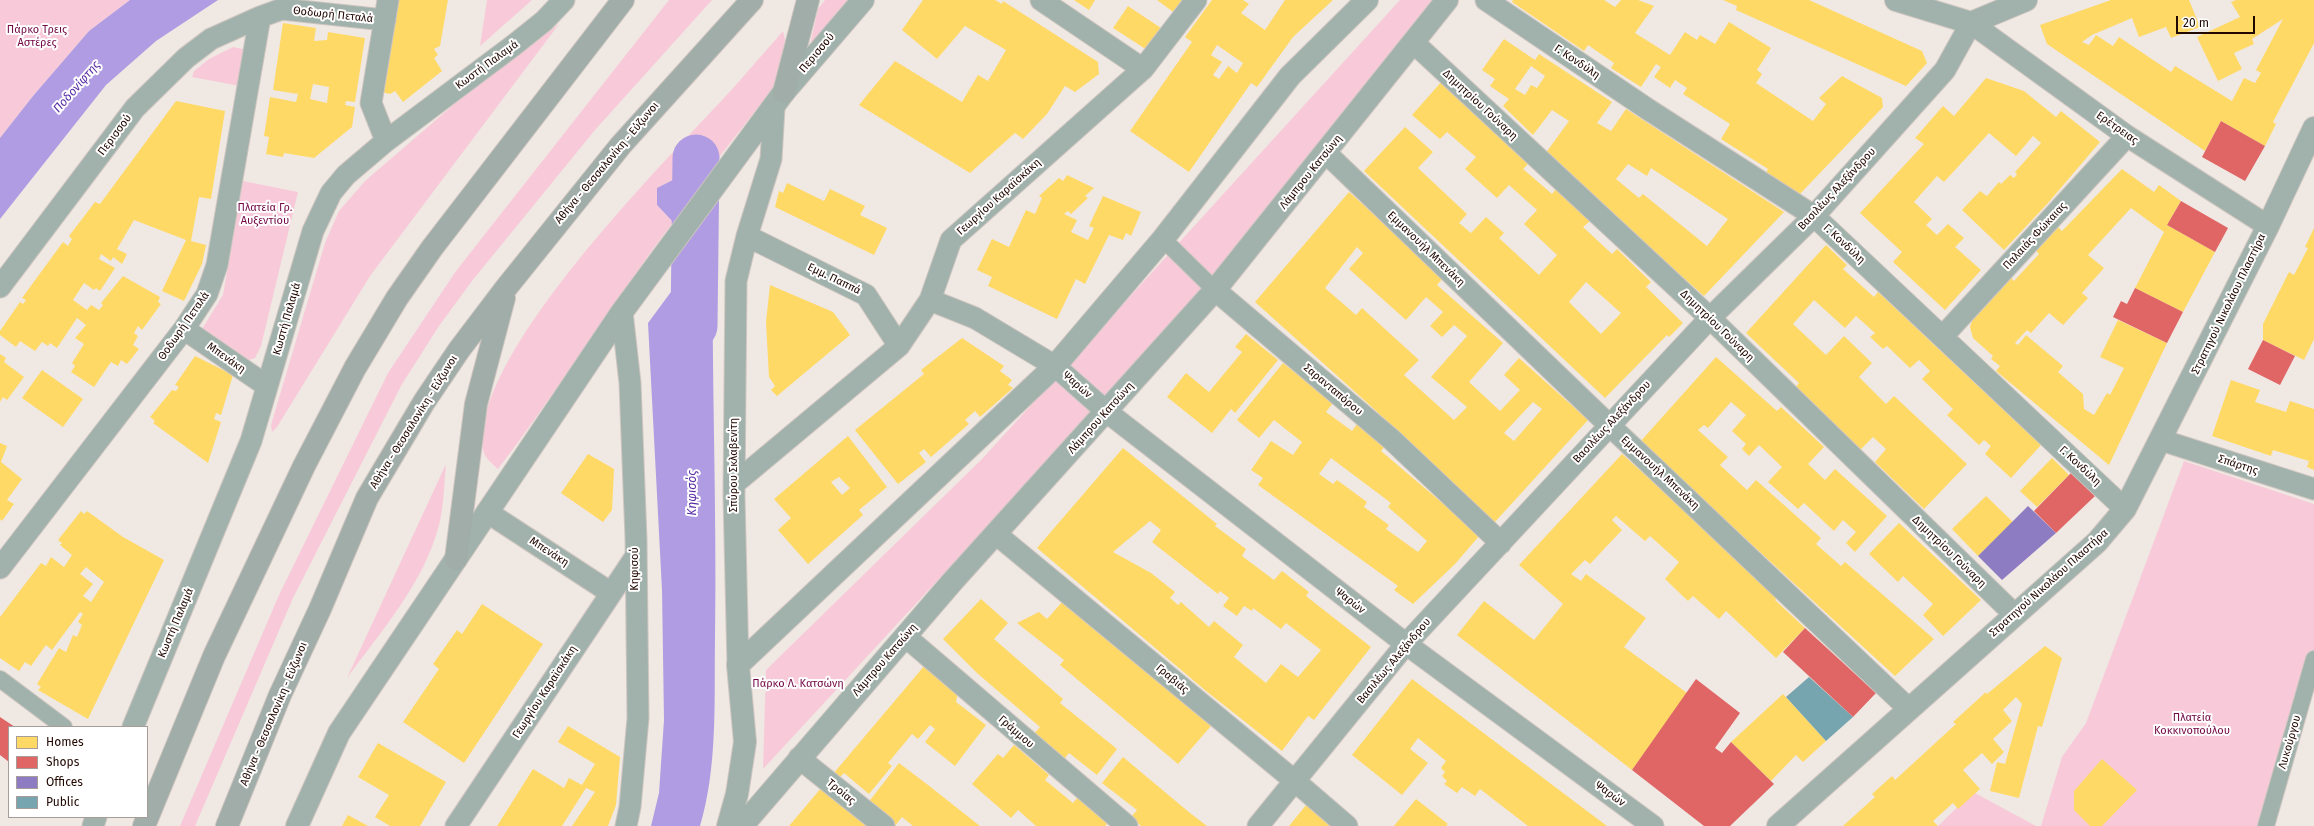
<!DOCTYPE html>
<meta charset="utf-8">
<style>
body{margin:0}
#map{position:relative;width:2314px;height:826px;overflow:hidden;background:#f0e8e3;font-family:"Fira Sans",sans-serif}
canvas{display:block}
.legend{position:absolute;left:8px;top:726px;width:140px;height:92px;box-sizing:border-box;background:#fff;border:1px solid #a69c99;margin:0;padding:5px 7px;list-style:none;font-size:12px;color:#200700}
.legend li{display:flex;align-items:center;gap:8px;height:20px}
.legend b{width:20px;border:1px solid #a69c99}
.scale{position:absolute;left:2176px;top:16px;width:79px;height:18px;box-sizing:border-box;border:2px solid #200700;border-top:0;padding-left:5px;font-size:12px;line-height:14px;white-space:nowrap;color:#200700;-webkit-text-stroke:3px #fff;paint-order:stroke}
</style>
<div id="map">
<canvas width="2314" height="826"></canvas>
<ul class="legend">
<li><b style="height:11px;background:#ffd966"></b>Homes</li>
<li><b style="height:11px;background:#e06666"></b>Shops</li>
<li><b style="height:11px;background:#8e7cc3"></b>Offices</li>
<li><b style="height:11px;background:#76a5af"></b>Public</li>
</ul>
<div class="scale">20 m</div>
</div>
<script>
const context = document.querySelector('canvas').getContext('2d');
context.lineJoin = 'round';
function fill(path, color) {
  context.fillStyle = color;
  context.fill(path, 'evenodd');
}
function strokePath(path, color, width, dash) {
  context.strokeStyle = color;
  context.lineWidth = width;
  context.lineCap = dash ? 'butt' : 'round';
  context.setLineDash(dash || []);
  context.stroke(path);
}
function write(font, color, halo, rows, align = 'center') {
  context.font = font + ' "Fira Sans",sans-serif';
  context.lineWidth = 4;
  context.setLineDash([]);
  context.textBaseline = 'middle';
  context.strokeStyle = halo;
  context.fillStyle = color;
  for (const [text, x, y, turn = 0] of rows) {
    context.save();
    context.translate(x, y);
    context.rotate((+turn || 0) * Math.PI / 180);
    context.textAlign = isNaN(turn) ? turn : align;
    if (halo) context.strokeText(text, 0, 0);
    context.fillText(text, 0, 0);
    context.restore();
  }
}
fill(new Path2D(`
 M0,0H130L89,31L33,96L0,138Z
 M487,0H532L480,46Z
 M669,0H712L595,130L472,281L439,326L402,384L293,598L195,826H180L279,595L388,373L456,271Z
 M825,0H849L810,45L818,9Z
 M1400,0H1438L1257,223L1121,382L763,769L766,670L982,459Z
 M559,24L370,276L277,427L272,432L271,425L325,243L339,211L365,181L473,88Z
 M783,31L785,40L777,83L720,156L657,188V205L673,222C612,303 559,389 498,469C494,465 486,459 484,453C463,360 674,153 735,86C751,68 767,49 783,31Z
 M233,47L247,50L240,86L192,77L194,71L209,59Z
 M243,181L298,192L261,346L255,358L249,360L202,329L223,295Z
 M2184,461L2314,504V660L2268,826H2041L2062,757L2086,723Z
 M446,464C444,483 444,506 439,525C424,583 382,630 347,678Z
 M1973,792L2036,826H1938Z`), '#f8cad9');
fill(new Path2D(`
 M130,0H218L156,41L106,85L0,219V138L33,96L89,31Z
 M720,156L673,222L657,205V188Z
 M713,235C711,369 717,503 715,637C714,699 718,766 700,826H651L659,793L664,720L662,590L648,323Z`), '#b09ce2');
fill(new Path2D(`
 M396,0H448L440,46L434,49L438,55L434,58L442,71L403,102L395,91L390,94L376,91Z
 M923,0H995L1002,4L1003,1L1098,62L1099,74L1075,92L1065,86L1047,114L1023,139L1015,133L970,173L859,105L895,61L962,102L978,75L988,81L1006,50L982,36L965,26L937,59L902,30Z
 M1074,0H1095L1089,10Z
 M1157,0H1187L1176,14Z
 M1212,0H1243L1249,4L1241,13L1265,30L1285,0H1333L1293,37L1257,87L1251,83L1189,172L1130,131L1192,42L1185,37ZM1217,45L1243,63L1237,73L1228,66L1219,79L1213,75L1222,62L1211,55Z
 M1513,0H1604L1615,7L1621,0H1638L1654,6L1635,33L1670,55L1685,32L1697,40L1700,35L1715,44L1729,22L1771,48L1757,70L1762,74L1756,83L1813,121L1826,104L1819,98L1842,76L1882,98L1883,107L1799,195L1766,173L1768,169L1721,139L1730,124L1683,94L1687,88L1675,80L1670,88L1654,77L1661,67L1656,64L1641,87L1611,68L1614,63L1588,45L1584,51L1512,2Z
 M1723,0H1809L1922,51L1927,63L1906,86L1736,10L1737,6Z
 M2111,0H2189L2200,27L2171,38L2166,27L2139,37L2132,18L2092,35L2082,42L2089,45L2096,35L2113,46L2119,37L2171,72L2175,66L2232,101L2244,78L2255,83L2261,73L2256,70L2283,19L2252,39L2254,44L2234,53L2242,69L2218,81L2197,37L2240,17L2231,2L2236,0H2314V43L2273,122L2276,124L2265,146L2221,121L2205,151L2047,44L2040,25Z
 M1128,6L1161,28L1147,50L1113,28Z
 M283,23L316,28L314,41L327,40L328,32L365,38L355,102L346,101L345,105L355,107L352,127L314,158L284,153L283,157L266,154L269,137L264,136L270,97L296,102L298,94L273,90ZM313,84L329,87L327,103L310,99Z
 M1504,39L1535,60L1539,54L1612,102L1597,123L1611,131L1626,109L1784,212L1704,296L1545,154L1569,121L1552,110L1533,135L1503,106L1509,99L1490,86L1495,79L1482,70ZM1531,66L1545,76L1537,88L1531,85L1525,95L1515,89ZM1628,164L1647,176L1651,168L1728,219L1707,246L1643,194L1639,198L1616,179Z
 M1986,78L2024,91L2056,117L2061,111L2100,142L2048,203L2004,250L1962,210L1980,191L1987,196L1999,182L2001,184L2010,175L2014,178L2017,174L2015,172L2041,143L2033,136L2016,156L1989,133L1944,182L1937,176L1914,202L1932,219L1926,225L1937,235L1948,224L1964,238L1955,247L1981,270L1945,310L1893,262L1902,252L1860,213L1924,144L1915,138L1943,106L1954,116Z
 M1443,80L1530,162L1523,169L1552,194L1556,189L1590,221L1583,227L1612,254L1617,249L1651,282L1646,287L1683,323L1669,337L1667,335L1605,398L1364,171L1405,127L1433,152L1418,168L1467,214L1459,223L1471,233L1486,217L1504,233L1499,238L1539,275L1557,255L1524,224L1537,210L1509,185L1497,198L1465,169L1476,157L1447,132L1440,139L1412,115ZM1586,282L1621,313L1601,334L1569,302Z
 M176,101L225,111L211,199L199,197L191,241L206,245L202,264L184,301L162,291L186,240L134,220L117,249L127,254L122,264L113,257L111,261L101,254L99,259L115,268L100,291L96,288L94,290L84,283L73,300L87,310L91,305L99,310L103,305L101,303L123,276L160,297L158,302L161,304L142,330L138,326L134,333L138,336L133,345L139,349L127,364L121,360L118,366L111,362L94,387L71,372L75,366L72,363L84,344L75,338L86,325L77,318L57,348L50,343L48,346L42,342L35,351L20,341L16,347L0,335V331L20,302L23,304L26,300L22,298L63,242L68,246L72,239L69,236L95,202L100,204Z
 M2122,169L2154,192L2159,185L2181,201L2167,225L2215,252L2183,312L2135,288L2164,232L2131,208L2088,255L2104,268L2082,293L2088,298L2063,325L2049,313L2031,333L2027,330L2015,343L2018,345L2026,335L2063,366L2058,372L2083,394L2084,409L2094,415L2107,393L2110,395L2124,368L2100,357L2118,320L2167,343L2109,465L1996,371L2000,366L1991,359L1993,356L1973,338L1970,327L1972,321L2010,277L2014,281L2039,254L2035,250L2057,226L2062,231Z
 M1067,175L1094,188L1085,196L1088,198L1071,214L1068,211L1064,214L1077,220L1071,232L1088,240L1094,228L1089,226L1103,196L1141,212L1131,236L1126,233L1123,240L1109,235L1085,284L1076,279L1057,319L988,286L992,277L977,270L992,239L1009,247L1026,210L1035,214L1042,198L1039,196L1059,178L1063,181Z
 M787,183L824,201L830,189L865,206L860,215L887,228L874,255L775,207L779,191L783,193Z
 M1349,192L1444,277L1437,285L1503,343L1469,382L1500,411L1520,390L1504,375L1519,358L1588,420L1494,523L1373,408L1255,302ZM1357,247L1363,253L1349,269L1406,320L1426,297L1443,312L1430,326L1442,337L1454,325L1467,336L1431,377L1467,407L1454,420L1404,375L1419,360L1362,308L1356,315L1325,288ZM1533,402L1542,409L1514,441L1504,433Z
 M2314,228V339L2304,360L2263,340V324L2289,272L2294,275L2308,248L2305,247Z
 M1826,245L1847,265L1843,269L1874,297L1878,292L2041,445L2011,478L1985,454L1991,446L1984,440L1979,445L1947,415L1953,409L1922,379L1930,371L1919,360L1910,368L1887,346L1883,349L1870,337L1875,333L1856,316L1845,328L1814,300L1793,324L1826,355L1844,336L1872,363L1859,377L1886,404L1894,396L1967,464L1924,509L1875,462L1886,449L1873,437L1860,450L1794,389L1799,383L1746,333Z
 M770,285L833,312L850,335L777,396L771,390L775,386L769,377L766,322Z
 M1246,334L1278,360L1235,413L1231,409L1212,433L1167,397L1186,373L1209,392L1242,352L1235,347Z
 M962,338L1004,366L1000,371L1012,380L1008,385L1013,388L980,417L975,411L965,420L969,424L931,457L924,449L919,453L926,462L898,484L855,430L924,374L921,370Z
 M0,354L6,358L4,362L24,377L7,400L3,397L0,402Z
 M195,356L233,375L221,415L216,413L214,419L221,422L208,463L153,423L155,421L150,417L172,390L176,391L179,387L175,385Z
 M1716,357L1777,411L1781,407L1824,447L1808,464L1825,480L1835,469L1887,516L1855,552L1846,543L1856,532L1843,520L1834,531L1804,503L1798,509L1768,482L1782,467L1759,445L1749,456L1742,449L1746,444L1732,431L1746,415L1731,402L1708,428L1704,425L1698,430L1728,457L1720,465L1747,490L1756,480L1821,538L1816,544L1841,566L1845,562L1934,639L1895,676L1640,442Z
 M1283,363L1333,403L1326,412L1352,431L1357,424L1385,446L1381,451L1480,535L1455,564L1413,604L1394,590L1398,586L1258,485L1263,478L1251,470L1271,441L1293,455L1302,442L1274,420L1259,438L1237,420ZM1331,458L1391,503L1388,507L1427,541L1418,552L1386,529L1389,525L1364,507L1367,502L1337,480L1333,484L1319,474Z
 M42,370L83,399L63,427L22,398Z
 M2231,380L2260,390L2255,402L2286,412L2290,401L2314,409V470L2307,467L2309,461L2273,450L2271,456L2212,436Z
 M848,436L887,487L859,510L863,515L808,564L778,530L791,518L774,499ZM839,477L850,488L842,495L831,482Z
 M0,443L7,446L1,462L22,479L7,500L14,504L2,521L0,519Z
 M1123,448L1217,524L1215,526L1246,549L1242,556L1274,580L1282,571L1309,592L1306,596L1371,647L1314,720L1308,716L1282,751L1206,691L1037,548ZM1150,521L1161,530L1152,542L1218,594L1220,591L1229,598L1223,606L1237,616L1244,606L1252,611L1253,608L1281,629L1286,623L1321,650L1298,677L1281,664L1266,683L1234,657L1243,645L1214,621L1209,627L1181,602L1178,605L1170,598L1175,592L1151,573L1113,552Z
 M588,454L614,469L612,510L603,522L561,493Z
 M1622,454L1779,596L1775,600L1805,628L1776,658L1726,611L1719,619L1693,596L1688,601L1665,579L1679,562L1650,536L1645,541L1616,516L1612,520L1622,530L1590,564L1585,560L1571,574L1581,581L1586,574L1646,618L1624,647L1687,693L1632,770L1457,635L1484,601L1534,640L1563,604L1519,565Z
 M2052,458L2069,475L2037,507L2020,491Z
 M1986,496L2013,522L1978,556L1952,529Z
 M81,511L84,514L87,511L123,537L164,560L88,719L38,690L41,687L37,684L59,648L66,652L73,635L77,637L82,625L78,622L83,614L80,612L52,650L46,645L31,666L25,662L19,671L0,658V617L41,563L46,566L51,557L64,567L72,555L60,545L62,543L58,540ZM86,567L104,582L91,602L83,596L93,584L80,574Z
 M1899,523L1981,600L1943,636L1923,615L1933,604L1903,576L1898,582L1869,554Z
 M981,599L1008,623L994,639L1063,699L1060,703L1117,749L1097,775L1069,753L1062,762L1032,736L1040,727L977,673L943,639Z
 M1063,601L1211,726L1178,764L1060,665L1064,660L1017,623L1039,612L1047,619Z
 M482,604L543,644L464,763L403,722L439,669L433,664L457,630L462,634Z
 M2045,646L2062,658L2042,727L2038,726L2019,798L1990,791L1997,762L2005,764L2022,704L2016,697L2003,710L2012,721L1993,739L2004,752L1992,764L1982,753L1963,770L1980,789L1958,809L1953,803L1933,821L1938,826H1843L1875,797L1872,794L1892,776L1895,780L1956,724L1953,722L1986,692L1987,694Z
 M925,665L958,692L956,702L986,725L955,766L925,742L935,729L930,725L918,739L912,734L888,763L892,766L869,794L844,773L838,779L833,774Z
 M1412,679L1575,802L1607,826H1528L1480,789L1475,796L1462,787L1457,793L1444,784L1447,781L1442,776L1445,772L1441,768L1446,761L1418,738L1410,749L1428,763L1402,795L1352,755Z
 M1783,694L1826,741L1803,762L1796,755L1771,781L1731,742Z
 M568,726L620,757L616,805L608,826H572L595,792L586,788L562,826H497L533,769L564,788L569,778L582,785L595,764L558,742Z
 M378,743L446,782L420,826H390L375,817L389,795L358,777Z
 M1014,745L1049,775L1045,780L1073,803L1078,797L1108,823L1105,826H1036L1018,810L1011,818L972,784L998,754L1003,758Z
 M1123,757L1190,813L1207,826H1141L1131,817L1137,810L1102,783Z
 M2102,759L2137,790L2102,826H2090L2074,810V791Z
 M899,763L928,785L980,826H913L902,817L895,826L867,804Z
 M822,787L870,826H789Z
 M1416,799L1448,824L1446,826H1394Z
 M1307,804L1333,826H1289Z
 M348,815L368,826H342Z`), '#ffd966');
fill(new Path2D(`
 M2221,121L2265,146L2245,181L2202,157Z
 M2181,201L2228,228L2215,252L2167,225Z
 M2135,288L2183,312L2167,343L2113,317L2121,301L2127,304Z
 M2263,340L2295,356L2280,385L2248,369Z
 M2071,473L2095,496L2056,533L2034,511Z
 M1805,628L1876,693L1853,717L1783,652Z
 M1696,679L1740,713L1715,748L1722,753L1731,742L1774,784L1730,826H1704L1632,770Z
 M0,717L15,727H9V762L0,755Z`), '#e06666');
fill(new Path2D(`
 M2028,506L2056,533L2002,580L1978,556Z`), '#8e7cc3');
fill(new Path2D(`
 M1809,677L1853,717L1826,741L1786,697Z`), '#76a5af');
strokePath(new Path2D(`
 M694,326L696,158`), '#b09ce2', 47);
const pedestrian = new Path2D(`
 M1163,239L1215,290
 M0,679L64,727
 M2266,826L2314,659`);
const minor = new Path2D(`
 M1041,0L1143,69
 M1486,0L1649,110L1814,216L2125,509
 M1414,43L1710,318L2015,615
 M386,141L371,103L388,0
 M1326,153L1609,425L1909,709
 M747,236L866,295L899,346
 M0,287L135,108L186,58L211,39L260,17
 M1215,290L1391,439L1501,543
 M930,300L975,318L1055,366L1107,412L1406,644L1653,826
 M622,312L630,383L636,539L638,718L630,807L626,826
 M184,329L267,386
 M1943,336L2127,136
 M2161,440L2314,489
 M734,484L899,346L930,300L951,240L1143,69L1196,0
 M487,512L611,593
 M996,534L1296,782L1347,826
 M0,568L184,329L207,294L217,265L260,17L282,9L385,20
 M906,637L1127,826
 M738,665L734,496L736,281L747,236L771,159L774,108
 M133,727L251,441L313,231L331,193L346,175L386,141L514,45L544,21L564,0
 M799,758L884,826
 M93,826L96,817
 M456,826L634,559
 M1258,826L1406,644L1710,318L1814,216L1945,70L1971,23L2127,136L2268,226`);
const tertiary = new Path2D(`
 M1896,0L1971,23L2026,0
 M297,826L339,733L622,312L784,92L863,0
 M728,826L737,794L745,742L738,665L1055,366L1163,239L1290,76L1367,0
 M742,826L952,582L1215,290L1447,0
 M1778,826L2097,542L2125,509L2268,226L2314,128`);
const motorway = new Path2D(`
 M784,92L808,0
 M456,559L476,404L504,298
 M144,826L214,656L304,466L355,368L397,298L432,248L623,0
 M227,826L280,695L320,609L367,498L424,402L459,350L506,288L621,145L752,0`);
strokePath(pedestrian, '#cec5c0', 18);
strokePath(minor, '#cec5c0', 23);
strokePath(tertiary, '#cec5c0', 24);
strokePath(motorway, '#cec5c0', 24);
strokePath(pedestrian, '#a1b2ac', 16);
strokePath(minor, '#a1b2ac', 21);
strokePath(tertiary, '#a1b2ac', 22);
strokePath(motorway, '#a1ada8', 22);
write('11px', '#200700', '#fff', [
 ["Θοδωρή Πεταλά",333,15,6],
 ["Περισσού",817,53,-50],
 ["Γ. Κονδύλη",1577,62,34],
 ["Κωστή Παλαμά",487,65,-36],
 ["Δημητρίου Γούναρη",1480,105,43],
 ["Ερέτρειας",2117,128,35],
 ["Περισσού",115,135,-53],
 ["Αθήνα - Θεσσαλονίκη - Εύζωνοι",607,163,-50],
 ["Λάμπρου Κατσώνη",1311,172,-51],
 ["Βασιλέως Αλεξάνδρου",1837,189,-47],
 ["Γεωργίου Καραϊσκάκη",999,197,-42],
 ["Παλαιάς Φώκαιας",2035,236,-47],
 ["Γ. Κονδύλη",1844,244,43],
 ["Εμμανουήλ Μπενάκη",1426,249,44],
 ["Εμμ. Παππά",834,279,26],
 ["Στρατηγού Νικολάου Πλαστήρα",2229,304,-64],
 ["Κωστή Παλαμά",287,319,-74],
 ["Θοδωρή Πεταλά",184,326,-55],
 ["Δημητρίου Γούναρη",1717,326,44],
 ["Μπενάκη",226,358,35],
 ["Ψαρών",1077,385,41],
 ["Σαρανταπόρου",1333,390,40],
 ["Λάμπρου Κατσώνη",1101,418,-48],
 ["Αθήνα - Θεσσαλονίκη - Εύζωνοι",414,422,-58],
 ["Βασιλέως Αλεξάνδρου",1612,422,-47],
 ["Σπύρου Σκλαβενίτη",734,465,-90],
 ["Σπάρτης",2238,465,18],
 ["Γ. Κονδύλη",2080,466,43],
 ["Εμμανουήλ Μπενάκη",1660,473,43],
 ["Μπενάκη",549,552,33],
 ["Δημητρίου Γούναρη",1949,552,44],
 ["Κηφισού",635,569,-90],
 ["Στρατηγού Νικολάου Πλαστήρα",2049,583,-42],
 ["Ψαρών",1350,601,38],
 ["Κωστή Παλαμά",176,623,-67],
 ["Λάμπρου Κατσώνη",885,660,-49],
 ["Βασιλέως Αλεξάνδρου",1394,661,-50],
 ["Γραβιάς",1172,679,40],
 ["Γεωργίου Καραϊσκάκη",545,692,-57],
 ["Αθήνα - Θεσσαλονίκη - Εύζωνοι",274,714,-67],
 ["Γράμμου",1016,732,41],
 ["Λυκούργου",2290,742,-74],
 ["Τροίας",841,792,39],
 ["Ψαρών",1610,794,36]
]);
write('11px', '#720845', '#fff', [
 ["Πάρκο Τρεις",37,30],
 ["Αστέρες",37,43],
 ["Πλατεία Γρ.",265,208],
 ["Αυξεντίου",265,221],
 ["Πάρκο Λ. Κατσώνη",798,684],
 ["Πλατεία",2192,718],
 ["Κοκκινοπούλου",2192,731]
]);
write('italic 12px', '#562ca4', '#fff', [
 ["Ποδονίφτης",77,87,-49],
 ["Κηφισός",693,493,-90]
]);
</script>
